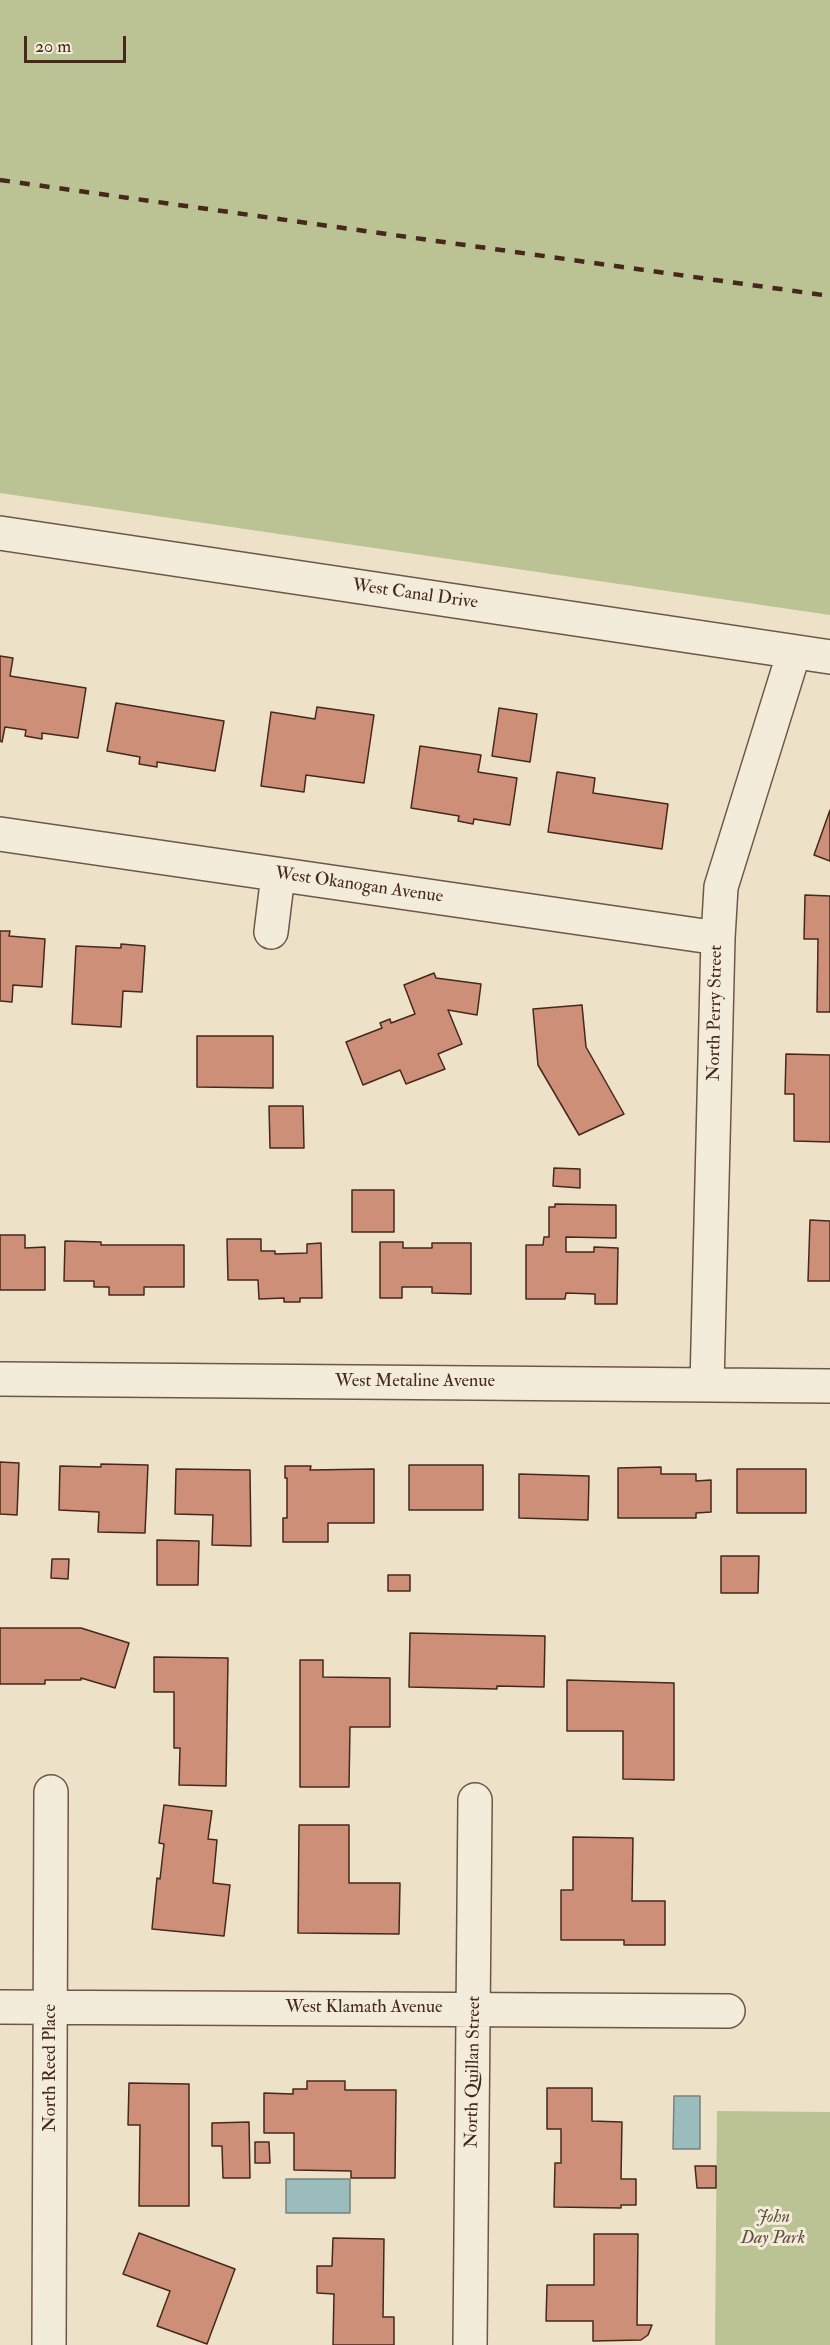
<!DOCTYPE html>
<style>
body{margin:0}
#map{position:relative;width:830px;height:2345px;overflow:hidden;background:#ede2c7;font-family:"IM FELL Double Pica",serif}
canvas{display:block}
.scale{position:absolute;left:24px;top:36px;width:102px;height:27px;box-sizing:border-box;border:3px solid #46281c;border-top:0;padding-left:8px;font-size:18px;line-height:21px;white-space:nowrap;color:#46281c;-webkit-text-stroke:4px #f3ecdb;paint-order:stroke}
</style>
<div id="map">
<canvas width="830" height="2345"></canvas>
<div class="scale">20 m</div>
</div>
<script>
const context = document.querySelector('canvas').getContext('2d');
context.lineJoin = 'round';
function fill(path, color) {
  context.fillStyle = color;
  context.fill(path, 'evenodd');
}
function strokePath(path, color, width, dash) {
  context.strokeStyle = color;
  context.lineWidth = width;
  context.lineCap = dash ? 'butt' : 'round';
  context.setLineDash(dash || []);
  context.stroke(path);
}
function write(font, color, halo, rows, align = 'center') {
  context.font = font + ' "IM FELL Double Pica",serif';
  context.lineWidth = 6;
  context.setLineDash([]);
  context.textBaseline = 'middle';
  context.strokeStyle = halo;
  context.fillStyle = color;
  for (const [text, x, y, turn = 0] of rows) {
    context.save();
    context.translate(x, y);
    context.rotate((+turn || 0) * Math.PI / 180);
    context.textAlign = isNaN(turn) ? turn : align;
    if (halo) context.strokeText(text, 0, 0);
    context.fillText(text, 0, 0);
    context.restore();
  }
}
fill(new Path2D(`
 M0,0H830V615L0,493Z
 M717,2111L830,2112V2345H715Z`), '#bbc293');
const water = new Path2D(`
 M674,2096H700V2149H673Z
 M286,2179H350V2213H286Z`);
fill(water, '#9abcbc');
strokePath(water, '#78817c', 1.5);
const building = new Path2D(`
 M0,656L13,658L10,676L86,688L78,738L42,733V739L25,736L26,730L5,727L2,742L0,741Z
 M116,703L224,721L215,771L157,762V767L139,764L140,757L107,751Z
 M317,707L374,715L364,783L306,775L304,792L261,786L271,712L315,719Z
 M499,708L537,714L530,762L492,756Z
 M420,746L481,755L478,772L517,778L510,825L474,819L473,824L458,821L459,816L411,808Z
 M557,772L595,778L593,793L668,804L662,849L548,832Z
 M830,810V861L814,855Z
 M805,895L830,896V1012H817L818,939H804Z
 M0,931H10L9,936L45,939L42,987L13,985L12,1002L0,1001Z
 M121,944L145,946L142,992L123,991L121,1027L72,1024L76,946L121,948Z
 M434,973L436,978L481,984L477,1015L448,1010L462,1044L438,1054L445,1069L406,1084L400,1070L363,1085L346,1042L382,1028L380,1023L390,1019L391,1023L415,1014L404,985Z
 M582,1005L586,1047L624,1114L579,1135L538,1065L533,1009Z
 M197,1036H273V1088L197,1087Z
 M786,1054L830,1055V1142L794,1141V1094H785Z
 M269,1106H303L304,1148H270Z
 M554,1168L580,1169V1188L553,1186Z
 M352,1190H394V1232H352Z
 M555,1204L616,1205V1238L566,1237V1252H594V1247L618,1248L617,1304H595V1294L566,1293L565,1299H526V1245H543L544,1237H549V1207H555Z
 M810,1220L830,1221V1281H808Z
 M0,1235H25V1248L45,1247V1290H0Z
 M227,1239H261V1251H275V1254L307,1253V1244L321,1243L322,1298H300V1302H284V1298L259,1299L258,1280H228Z
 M65,1241L101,1242V1245H184V1287H144V1295H109V1287H94V1281H64Z
 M380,1242H403V1248H432V1243H471V1294L432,1293V1287H402V1298H380Z
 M0,1462L19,1463L17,1515L0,1514Z
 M101,1464L148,1465L145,1533L98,1532L99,1512L59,1510L60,1466L101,1467Z
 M409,1465H483V1510H409Z
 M285,1466H311L310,1470L374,1469V1523H328V1542H283V1518H287V1478H285Z
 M661,1467V1474H696V1481L711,1480V1512L696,1513V1518H618V1468Z
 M176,1469L250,1470L251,1546L212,1545L213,1515L175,1514Z
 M737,1469H806V1513H737Z
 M519,1474L589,1476L588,1520L519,1518Z
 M157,1540L199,1541L198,1585H157Z
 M721,1556H759L758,1593H721Z
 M52,1559H69L68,1579L51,1578Z
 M388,1575H410V1591H388Z
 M0,1628H81L129,1643L115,1688L81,1678V1680H45V1684H0Z
 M410,1633L545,1636L544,1687L497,1686V1689L409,1687Z
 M154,1657L228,1658L226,1786L179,1785L180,1748H174V1692H154Z
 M300,1660H323V1677L390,1678V1727H350L349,1787H300Z
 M567,1680L674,1683V1780L623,1779V1731H567Z
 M164,1805L212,1811L208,1839L217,1840L213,1883L230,1885L224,1936L152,1929L157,1878L160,1879L164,1844L159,1843Z
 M299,1825H349V1883H400L399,1934L298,1933Z
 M573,1837L633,1838L632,1901H665V1945H624V1940H561V1890H573Z
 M307,2081H345V2090H396L395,2178H351V2171L294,2170V2133H264V2093L293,2094V2089H307Z
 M129,2083L189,2084V2206H139L140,2125H128Z
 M547,2088H592V2121L622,2122L621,2179H636V2205H621V2208L554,2207L555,2163H561V2129H547Z
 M249,2122L250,2178H223L222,2146H212V2123Z
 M255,2142H269L270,2163H255Z
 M695,2166H716V2188H697Z
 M139,2233L235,2269L207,2344L157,2326L170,2291L123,2274Z
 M594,2234H638L637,2325H652L648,2335L641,2340L593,2341V2321H546L547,2285H594Z
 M333,2238L384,2239L383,2317H394V2345H333L334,2294L317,2293V2266H332Z`);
fill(building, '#ce8f79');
strokePath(building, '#46281c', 1.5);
const minor = new Path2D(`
 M0,533L830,657
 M0,834L718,938
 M271,932L278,875
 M0,1379L830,1386
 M707,1385L718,938L721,887L794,652
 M0,2007L728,2011
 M49,2345L51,1792
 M470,2345L475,1800`);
strokePath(minor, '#705647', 36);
strokePath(minor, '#f3ecdb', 33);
strokePath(new Path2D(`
 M0,180L830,296`), '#46281c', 4.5, [10, 10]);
write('18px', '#46281c', '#f3ecdb', [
 ["West Canal Drive",415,595,8],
 ["West Okanogan Avenue",359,886,8],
 ["North Perry Street",716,1013,-89],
 ["West Metaline Avenue",415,1382],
 ["West Klamath Avenue",364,2008],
 ["North Reed Place",51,2068,-90],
 ["North Quillan Street",474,2072,-89]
]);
write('italic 18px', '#634e3a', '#f3ecdb', [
 ["John",773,2218],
 ["Day Park",773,2239]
]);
</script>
